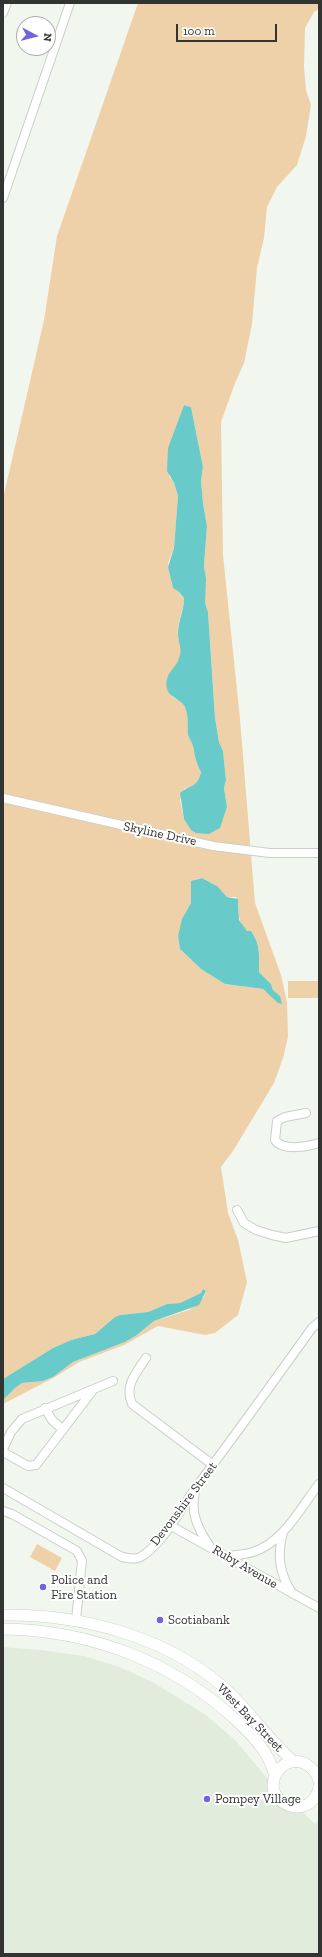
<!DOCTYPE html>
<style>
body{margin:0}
#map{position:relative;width:322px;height:1957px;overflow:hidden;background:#f1f7ee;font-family:"Zilla Slab",serif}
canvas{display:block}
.frame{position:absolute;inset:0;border:4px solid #323431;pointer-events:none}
.north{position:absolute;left:16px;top:16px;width:40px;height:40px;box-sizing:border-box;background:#fff;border:1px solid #adaead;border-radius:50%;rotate:97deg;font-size:11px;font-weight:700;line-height:16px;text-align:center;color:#323431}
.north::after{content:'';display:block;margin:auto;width:14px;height:18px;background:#7463de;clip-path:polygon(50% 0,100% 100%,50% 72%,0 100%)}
.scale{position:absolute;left:176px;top:24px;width:101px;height:18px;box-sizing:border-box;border:2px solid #323431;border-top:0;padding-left:5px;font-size:12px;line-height:14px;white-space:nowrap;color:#323431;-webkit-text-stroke:3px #fff;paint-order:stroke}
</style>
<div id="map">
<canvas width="322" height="1957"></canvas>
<div class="frame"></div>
<div class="north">N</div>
<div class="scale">100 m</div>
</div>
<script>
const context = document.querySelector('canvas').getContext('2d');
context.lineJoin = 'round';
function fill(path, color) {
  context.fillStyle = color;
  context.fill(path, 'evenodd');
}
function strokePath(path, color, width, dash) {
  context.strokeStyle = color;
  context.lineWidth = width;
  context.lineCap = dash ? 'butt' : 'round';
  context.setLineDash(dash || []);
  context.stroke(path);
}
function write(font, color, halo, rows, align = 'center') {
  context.font = font + ' "Zilla Slab",serif';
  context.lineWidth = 4;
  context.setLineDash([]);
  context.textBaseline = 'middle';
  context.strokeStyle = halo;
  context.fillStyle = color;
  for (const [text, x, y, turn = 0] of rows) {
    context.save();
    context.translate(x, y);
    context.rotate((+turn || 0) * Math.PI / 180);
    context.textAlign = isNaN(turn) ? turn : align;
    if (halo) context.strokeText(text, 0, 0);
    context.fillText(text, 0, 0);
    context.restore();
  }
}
fill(new Path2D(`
 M3,1647L41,1650L84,1656L120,1667L154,1683L206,1715L236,1741L267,1778L315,1824L319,1819V1954H3Z`), '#e1ecdd');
fill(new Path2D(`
 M138,3H319V9L314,12L305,28L304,67L306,90L311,105L306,136L297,165L277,187L267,207L264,238L257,268L252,324L244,363L235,383L221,422L223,555L240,719L255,903L281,975L287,1002L288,1037L283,1058L274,1083L233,1151L221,1167L228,1213L238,1240L247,1282L238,1315L215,1333L205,1335L158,1326L124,1345L79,1362L55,1377L3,1404V1400L15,1388L22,1383L43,1381L53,1377L73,1362L125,1342L137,1335L154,1321L189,1310L204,1297L206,1291L203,1289L201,1293L180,1303L167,1304L148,1312L120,1315L115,1317L95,1334L71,1340L53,1348L3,1379V499L44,320L57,236ZM184,405L191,407L203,467L201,481L203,503L207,526L204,566L205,572V603L208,612L215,718L219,742L223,751L226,780L224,788L227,807L223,819H184L180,800L184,789C194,786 198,783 201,772C196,763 195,755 193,745C192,741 188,738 188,734C187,716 191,705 172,697L167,678C172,670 184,658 181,647C179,641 177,636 178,629C179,618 184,609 184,598L172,585L168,563L174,548L178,496L174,483L169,476L171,441ZM202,878L214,884L227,897H236C243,911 233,916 247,931L252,932C261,944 259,957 259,972L271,984L273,990L280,996V1004L263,989L225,984L201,969L180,949L178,936L184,916L191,903V893L196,879Z
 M288,981H319V998H288Z
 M37,1544L62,1558L55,1571L30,1557Z`), '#eed1a8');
fill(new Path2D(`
 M184,405L191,407L203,467L201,481L203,503L207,526L204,566L206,579L205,603L208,612L215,718L219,742L223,751L226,780L224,788L227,807L220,828L209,834L196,833L191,830L184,819L180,793C191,784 197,788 201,772C196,763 195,756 193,746C192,742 189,738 188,735C187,725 189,717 185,707C179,696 163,698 167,679C168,672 177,666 179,658C183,649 178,643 178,634C178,621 184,611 184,598L179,592L173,588L168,567L174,548L178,496L174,483L167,471L168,448Z
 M202,878L217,886L227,897L238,899L239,920L247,931H251C261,944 259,957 259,972L271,984L273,990L280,996L282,1004L278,1003L263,989L225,984L201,969L180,949L178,936L182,919L191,903V881Z
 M203,1289L206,1291L199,1305L154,1321L137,1335L125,1342L73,1362L53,1377L43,1381L22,1383L15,1388L3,1400V1379L53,1348L71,1340L95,1334L115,1317L120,1315L148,1312L167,1304L180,1303L201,1293Z`), '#69caca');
const street = new Path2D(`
 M3,13L7,3
 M3,198L70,3
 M3,798L213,846L270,853H319
 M306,1113L285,1117L277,1121L275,1140C282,1151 307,1147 319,1143
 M237,1210L244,1223L256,1230L272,1235L286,1238L319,1231
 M146,1358C136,1373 124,1386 132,1404L213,1465
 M45,1408L52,1420L63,1430
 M3,1449L11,1432L22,1419L113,1381
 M3,1452L28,1466L36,1465L93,1390
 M3,1488L122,1557C131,1559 138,1560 145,1554C168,1536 180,1509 197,1486C236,1434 274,1381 312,1328L319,1322
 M195,1493C190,1512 198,1529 209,1545
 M3,1511L12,1514L77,1551L82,1561L76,1620
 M171,1526L319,1608
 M283,1532C277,1555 279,1573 292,1593
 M226,1556C235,1555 244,1555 253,1552C283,1543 301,1507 319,1484`);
const secondary = new Path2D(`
 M3,1615C79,1614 162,1635 221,1685C248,1708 267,1739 294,1762
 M3,1629C89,1630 172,1661 236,1720C254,1737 269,1752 275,1776
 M319,1781C315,1767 302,1758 288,1763C282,1765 278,1770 275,1776C263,1806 313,1822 319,1787`);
strokePath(street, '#c9cfc7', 10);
strokePath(secondary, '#c9cfc7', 12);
strokePath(street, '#fff', 8);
strokePath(secondary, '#fff', 11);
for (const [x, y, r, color] of [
 [43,1587,4,"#7463de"],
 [160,1620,4,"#7463de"],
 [207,1799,4,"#7463de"]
]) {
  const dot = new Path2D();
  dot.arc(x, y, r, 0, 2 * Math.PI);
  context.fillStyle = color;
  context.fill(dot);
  strokePath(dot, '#fff', 1.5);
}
write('13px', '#323431', '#fff', [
 ["Skyline Drive",160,834,12],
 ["Devonshire Street",184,1504,-53],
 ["Ruby Avenue",245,1567,30],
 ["West Bay Street",250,1718,46]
]);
write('13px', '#323431', '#fff', [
 ["Police and",51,1580],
 ["Fire Station",51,1595],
 ["Scotiabank",168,1620],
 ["Pompey Village",215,1799]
], 'left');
</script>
